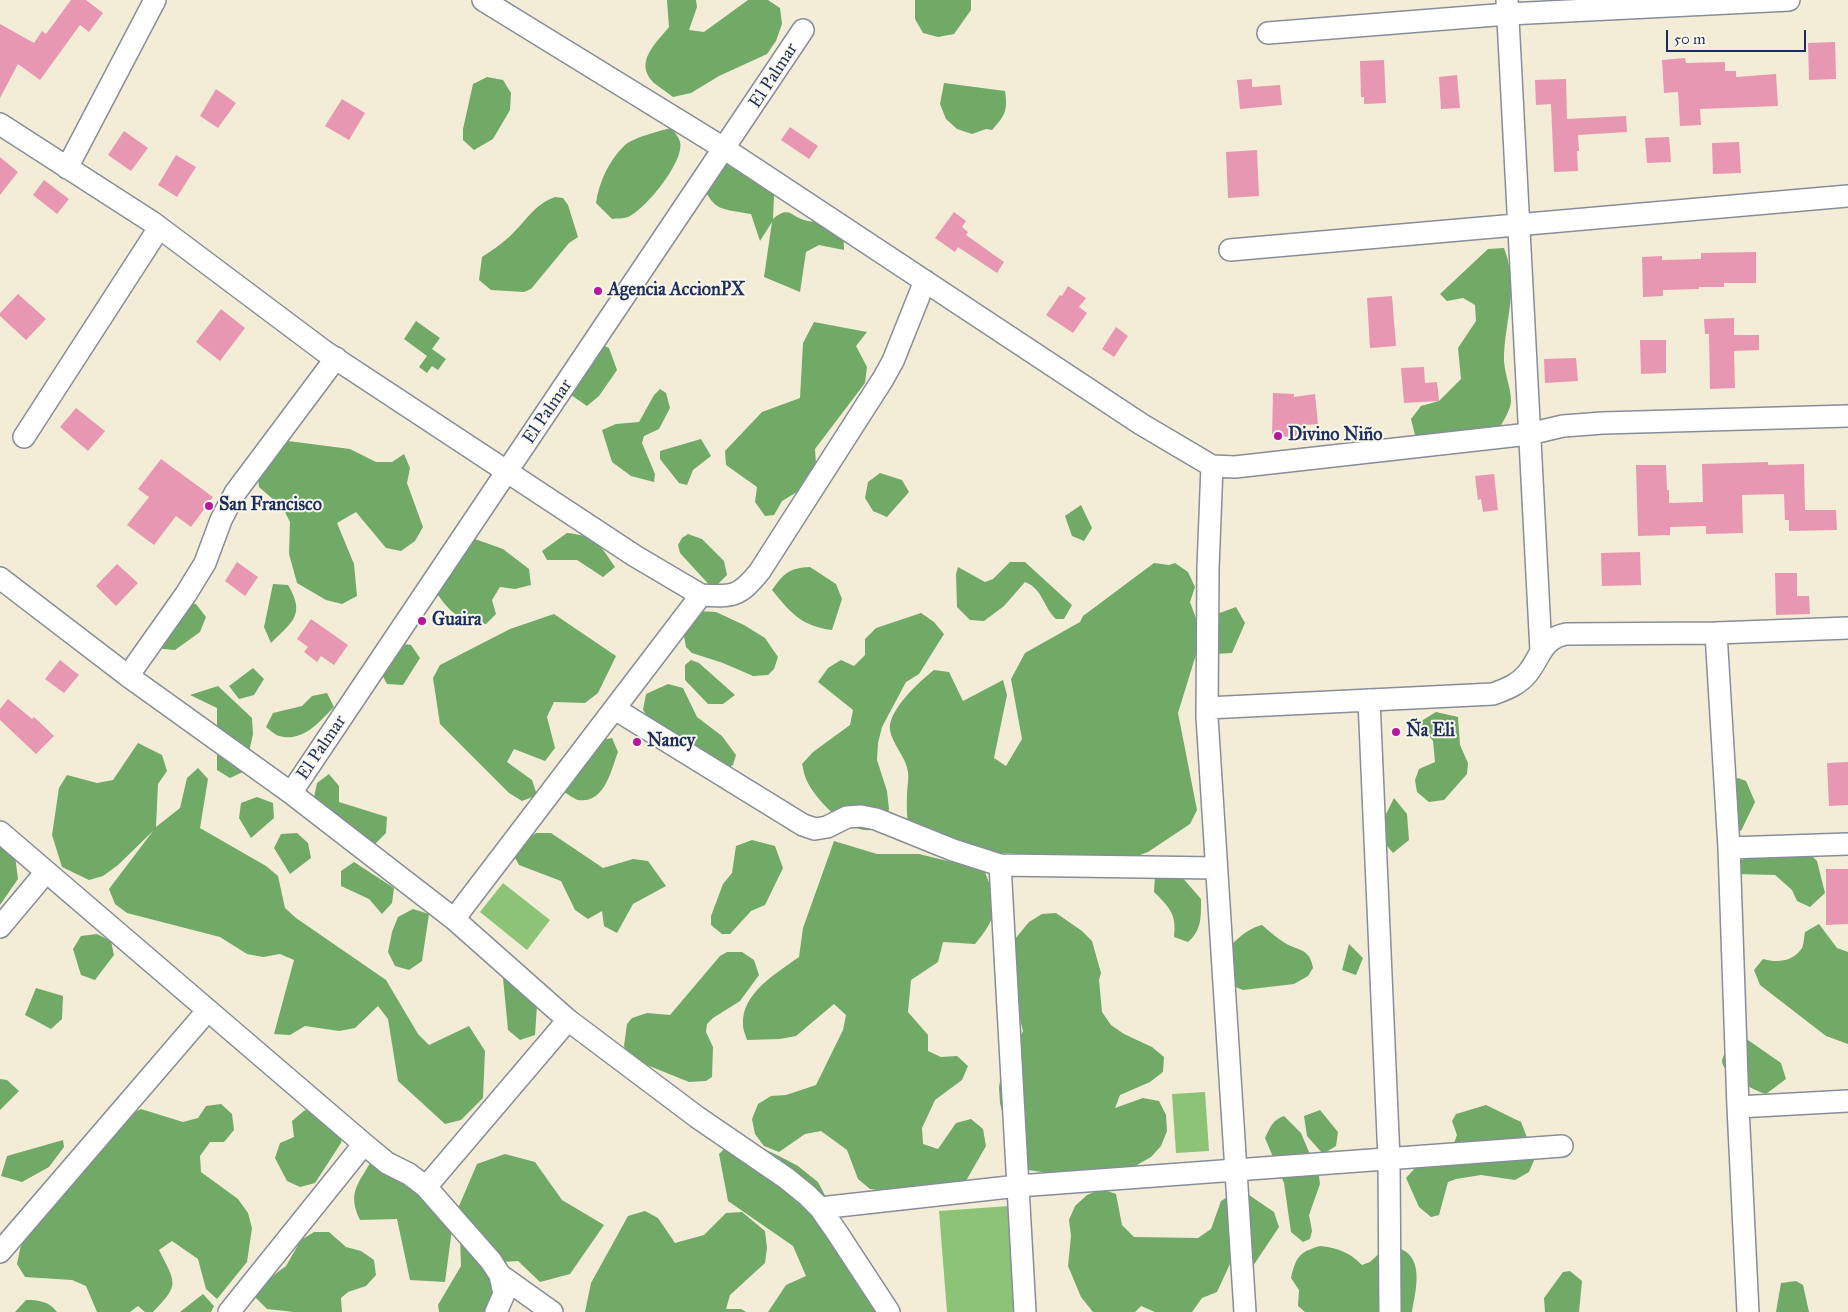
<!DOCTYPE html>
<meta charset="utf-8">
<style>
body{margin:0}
#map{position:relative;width:1848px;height:1312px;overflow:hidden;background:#f3edd7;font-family:"IM FELL Great Primer",serif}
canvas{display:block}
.scale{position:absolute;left:1666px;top:30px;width:140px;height:22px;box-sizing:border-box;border:2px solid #1b2f5e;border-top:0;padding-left:6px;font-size:15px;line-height:18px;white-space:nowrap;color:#1b2f5e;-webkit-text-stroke:4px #fbf7ec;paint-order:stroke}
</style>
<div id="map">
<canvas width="1848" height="1312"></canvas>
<div class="scale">50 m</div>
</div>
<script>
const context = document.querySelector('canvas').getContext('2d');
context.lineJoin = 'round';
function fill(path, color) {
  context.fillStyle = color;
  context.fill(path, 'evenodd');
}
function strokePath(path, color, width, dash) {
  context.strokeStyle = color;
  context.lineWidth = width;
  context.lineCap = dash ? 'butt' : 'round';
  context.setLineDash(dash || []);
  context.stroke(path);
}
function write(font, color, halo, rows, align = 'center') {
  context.font = font + ' "IM FELL Great Primer",serif';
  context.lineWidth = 4;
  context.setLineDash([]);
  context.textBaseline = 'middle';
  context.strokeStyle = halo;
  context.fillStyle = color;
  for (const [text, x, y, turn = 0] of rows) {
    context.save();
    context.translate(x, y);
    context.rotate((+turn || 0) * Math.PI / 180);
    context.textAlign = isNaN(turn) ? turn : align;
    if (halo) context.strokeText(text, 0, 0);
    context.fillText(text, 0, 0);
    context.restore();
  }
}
fill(new Path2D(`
 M503,883L550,920L527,950L480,912Z
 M1205,1092L1209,1151L1176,1153L1172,1094Z
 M1009,1206L1017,1312H947L939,1211Z`), '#8cc376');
fill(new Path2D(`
 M667,0H696L697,7L689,30L704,32L748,0H768L780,8L782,24L776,41L767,54L719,76L691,93L673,97C667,92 660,88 654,83C633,63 656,43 669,27Z
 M915,0H971V10L954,34L938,37L923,33L915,19Z
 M487,77L503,80L511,93L510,110L493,139L474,150L463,140V129L473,84Z
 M944,83L1005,91C1008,110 1005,116 992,130L986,129L972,134L957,129L946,119L940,104Z
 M672,128C674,132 679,137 680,142C685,161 645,210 628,217C623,219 617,218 612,219L596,203C599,182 609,160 625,145C633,138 661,130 672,128Z
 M705,164H732L775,172L773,219C790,204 791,218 808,221C814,223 825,218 831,216L843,227L844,250L819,245L806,252L800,292L764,277L772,222L760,241L751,214C715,208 715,211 698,177Z
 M555,197L563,198L568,205L578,237L569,243L531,289L524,292L491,290L479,280L482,257C491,251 500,245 508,238C524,224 534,204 555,197Z
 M1504,248C1519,288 1506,316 1504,355C1503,371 1511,386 1511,401C1511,410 1502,422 1499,430L1425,448L1415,435L1411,419L1421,406L1439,401L1461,379L1458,348L1476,321L1475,305L1463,298L1447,301L1440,294L1488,249Z
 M416,321L440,338L432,349L446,359L438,370L432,366L427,373L419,367L427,356L404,339Z
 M814,322L867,332L856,346L867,367L865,383L815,449L817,480L782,501L774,515L765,516L755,502L757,487L726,465L725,451L762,412L800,398L803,343Z
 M595,341L609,348L617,370L599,396L587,406L568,393Z
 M660,389L666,393L670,408L659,429L644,436L642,443L655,474L654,482L631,476L612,462L602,430L616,424L639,422L654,395Z
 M701,439L711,456L693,470L687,485L679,483L660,459V451Z
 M288,441L350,449L376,462H392L404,454L410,468L407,483L423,527L415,541L401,551L386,548L356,512L337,523L354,564L357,596L342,604L326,600L297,583L289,554L290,522L283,508L259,487L257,472L274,448Z
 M880,473L902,480L909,492L887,517L873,511L865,498L868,482Z
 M1081,505L1092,528L1084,541L1072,536L1065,516Z
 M567,533C597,536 599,544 615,567L603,577L577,560H547L542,551Z
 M688,534L702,539L724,561L727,575L713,589L680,553L678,545L682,538Z
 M475,539L503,549L529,569L531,585L515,589L500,587L492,600L496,614L486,624C454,622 443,604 428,579L448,555Z
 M1010,562H1025L1072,605L1064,619H1056C1043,607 1043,589 1025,582L1004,606L984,621L970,620L957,607L956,574L958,567L985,582L993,579Z
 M1154,563L1169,565L1175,563L1188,572L1195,587L1190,602L1202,635L1178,713L1197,810L1190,824L1148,852L1116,864L1009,853H992L985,856L928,853C908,829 906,827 907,795C907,788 909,779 908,772C906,757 892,744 890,730C887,711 920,681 934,670L949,672L963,701L1003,680L1007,695L994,758L1006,766L1022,739L1011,679L1025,653L1080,622L1083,616Z
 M810,567L836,584L842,599L832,630C801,626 791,613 772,590C784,573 789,568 810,567Z
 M273,584L288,585C306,615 292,622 271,643L264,627Z
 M189,603L196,604L206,617L200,632L175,650L152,648Z
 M1236,607L1245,623L1232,653L1213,654L1217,614Z
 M696,611L716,612L744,625L765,638L778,657L774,669L768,675L753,676L723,663L692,653L686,647L683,630Z
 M921,613L934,622L944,634L919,674L906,682L882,727L878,743L877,760L887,791L889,809L885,824C881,826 875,829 870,830C847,833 814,798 806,779C804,774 803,768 802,764L813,752L850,725L853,710L818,682L828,668L841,660L854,666L865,655V639L876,628Z
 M554,614L616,656L598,693L585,703L554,702L547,717L555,748L545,761L514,749L507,762L532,780L537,795L522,801L509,793L440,724L433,678L440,665L510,629Z
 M396,643L411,645L420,658L403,685L387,684L373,658Z
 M691,660L699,663L735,695L723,704H708L685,680V665Z
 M253,668L264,679L254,695L239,699L229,686Z
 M668,684L683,688L697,717L722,736L736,755L733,765L725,769L708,753L677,754L669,750L643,710L646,694Z
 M218,686L252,718L253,734L245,771L230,778L217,770V708L190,695Z
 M327,693L334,707C320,721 303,743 279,736C275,735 270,730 266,727L273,713L302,706L312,696Z
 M1436,712L1458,717L1460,745L1468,763L1467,774L1444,800L1429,802L1417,792L1415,780L1419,769L1435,762L1433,741L1418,723Z
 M612,738L618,752C611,770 605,804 578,800C574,799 568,794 564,792L567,776L597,741Z
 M138,743L162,755L167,771L158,784L156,827L180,808L187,778L198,768L208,779L200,828L266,866L278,876L285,908L296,918L386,980L418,1034L429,1045L469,1026L485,1051L483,1098L461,1120L445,1124L398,1081L388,1019L378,1006L355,1028L339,1031L305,1026L290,1035L274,1034L294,960L280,954L263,957L247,954L220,937L127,913L115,904L109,889L153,831L118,865L103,876L89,880L62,867L52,835L59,788L67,775L97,783L113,780Z
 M329,774L339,786V802L387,817L386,833L375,844L360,842L322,813L314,797L317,783Z
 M1738,778L1746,781L1755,802L1741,831L1734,827L1727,784Z
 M257,797L273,803L274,818L251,838L239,818L241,803Z
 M1394,798L1407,814L1409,840L1393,853L1383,841L1384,818Z
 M297,833L308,843L311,858L290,874L274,848L281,834Z
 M536,833H551L603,868L633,859L648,861L666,886L633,904L617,933L604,926L602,911L588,919L575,910L561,881L519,865L511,851Z
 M752,840L775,846L783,868L765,905L751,911L730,934H722L711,925V916L723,884L732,873L736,846Z
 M834,841L877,854H919L964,865L985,872C988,881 994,893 995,902C995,919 985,932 975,944L943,942L938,962L911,980L908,1012L928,1035V1051L941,1057L957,1056L968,1066L962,1080L935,1100L922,1128L923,1144L938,1149L956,1123L971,1119L983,1129L986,1146L963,1186L934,1197L870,1189L858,1179L847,1150L821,1131L805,1134L779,1152L764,1146L755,1134L752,1119L758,1104L771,1096L786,1095L816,1085L843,1030L846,1015L834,1004L796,1036L780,1039L747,1040C746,1036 743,1030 743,1025C741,993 777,973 799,957L803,928Z
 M0,842L14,848L18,879L0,905Z
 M1781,849L1806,850L1817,861L1825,893L1810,907L1797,901L1792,890L1775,875L1736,874L1738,861Z
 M354,862L394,888L392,903L382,914L369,899L341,886V871Z
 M1155,876H1181L1201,899C1201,916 1202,930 1188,942L1174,937C1177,914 1169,907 1154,892Z
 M413,909L429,914L422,961L409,970L395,966L388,952L392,932L398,917Z
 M1056,913L1082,931L1092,941L1101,973L1099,980L1102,1012L1111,1025L1124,1034L1152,1047L1164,1057L1163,1072L1150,1082L1120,1095L1115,1108L1143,1098L1159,1101L1166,1115L1167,1131L1161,1146L1151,1157L1123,1173L1076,1177L1028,1170L1008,1135L1000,1103L999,1088L1001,1073L1023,1031L1016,1002L1000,957L1029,922L1042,914Z
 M1819,924L1837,948L1848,952V1044L1826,1036L1760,985L1754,970L1763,959C1777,963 1793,962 1802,948C1804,944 1804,937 1805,932Z
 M1262,925C1269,931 1277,938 1285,943C1298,951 1310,948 1313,968L1308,976L1294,984L1243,990L1228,984L1219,959C1231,945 1243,930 1262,925Z
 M97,934L111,941L114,955L95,980L81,975L73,949L81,936Z
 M1349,944L1363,958L1356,975L1342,970Z
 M727,952H742L754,960L759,975L740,1001L713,1018L707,1024L706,1032L713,1047L712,1077L706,1081L689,1082L642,1063L627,1053L624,1046L627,1024L632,1018L647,1013L670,1015L720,956Z
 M503,978L520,981L537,1005L535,1035L520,1040L508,1030Z
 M36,988L63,996L62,1019L51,1029L25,1015Z
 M1748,1040L1781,1063L1786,1079L1766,1094C1754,1091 1722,1073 1722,1061C1723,1054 1729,1049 1733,1044Z
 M0,1079L7,1080L19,1091L0,1110Z
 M221,1104L232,1114L234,1130L224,1142H210L200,1156L201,1172L238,1199L248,1213L252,1228L247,1262L217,1299L206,1289L198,1259L172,1241L159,1250C176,1284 180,1284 153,1312H145L138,1306L130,1312H97L86,1286L72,1280L25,1277L17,1264L20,1249L36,1203L99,1131L141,1109L183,1122L198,1118L206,1106Z
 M1486,1105L1521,1122L1535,1158L1529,1172L1515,1180L1481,1175L1456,1179L1448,1182L1439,1215L1431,1217L1419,1207L1406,1178L1417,1166L1452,1149L1457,1135L1452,1121L1456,1114Z
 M305,1110L335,1115L343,1129L341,1143L315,1183L300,1187L287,1181L275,1158L280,1143L294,1137L292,1121Z
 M1320,1110L1338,1132L1336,1146L1323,1154L1307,1136L1304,1116Z
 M1284,1116L1301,1133L1319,1176L1320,1184L1309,1215L1312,1231L1310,1239L1303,1242L1291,1232L1284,1183L1265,1138C1270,1128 1272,1120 1284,1116Z
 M63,1140L64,1147L49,1167L22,1182L1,1176L7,1156Z
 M730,1143L764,1149L779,1156L798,1166L818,1182L886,1312H768L786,1285L806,1276L793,1246L728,1201L719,1154Z
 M505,1154L535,1162L562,1200L604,1225L570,1274L540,1282L518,1261L502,1262L489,1312H439L438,1305L461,1266L459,1206L477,1164Z
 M372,1160L414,1183L453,1222L445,1282L410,1280L397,1219L360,1220C347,1193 358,1184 372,1160Z
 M1101,1189L1116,1194L1122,1225L1134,1237L1198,1238L1211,1229L1221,1201L1234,1193L1249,1195L1274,1212L1279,1227L1253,1266L1230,1264L1217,1292L1202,1298L1192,1312H1155L1141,1306L1135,1312H1093L1081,1297L1068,1266L1071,1236L1069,1220L1075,1206L1087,1195Z
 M645,1211L658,1218L675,1243L704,1235L726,1213L742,1212L765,1231L767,1248L765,1263L730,1295L726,1309H741L746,1312H585L591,1283L628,1216Z
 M314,1232H329L346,1247L361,1251L374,1260L376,1275L366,1286L348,1292L341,1298L342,1312H294L267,1309L255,1297L262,1284L286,1266L301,1240Z
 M1320,1246C1338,1248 1349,1252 1362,1265L1370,1262L1385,1248C1390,1248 1397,1247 1401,1249C1425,1259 1415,1293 1412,1312H1305L1298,1306L1299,1290L1291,1278C1296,1257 1299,1252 1320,1246Z
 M1570,1271L1582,1281L1579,1312H1545L1544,1298L1563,1272Z
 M1796,1281L1803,1285L1809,1312H1776L1781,1283Z
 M203,1294L214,1306L211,1312H180Z
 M26,1300C38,1300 49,1301 57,1312H15Z`), '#71a967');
fill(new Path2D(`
 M71,0H86L103,13L89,32L80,25L40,80L18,64L0,98V24L34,43L42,31L46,34Z
 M1835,42L1836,79L1809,80L1808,43Z
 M1685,58L1686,63L1725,62V71H1736V77L1776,74L1778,106L1700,109L1701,125L1680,126L1678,92L1664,93L1662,60Z
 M1384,60L1386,103L1364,104V97H1361L1360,61Z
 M1457,75L1460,108L1441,109L1439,77Z
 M1252,79V87L1280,85L1282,105L1240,109L1237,80Z
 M1566,79L1567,119L1626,116L1627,132L1578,135L1579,151H1577L1578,171L1554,172L1551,104L1536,105L1535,80Z
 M216,89L236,103L218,128L200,116Z
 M342,99L365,113L349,140L325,126Z
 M790,127L818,146L809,159L781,140Z
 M124,131L148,148L131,171L108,155Z
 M1669,137L1671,162L1647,163L1645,138Z
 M1739,142L1741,173L1713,174L1712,143Z
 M1257,150L1259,196L1228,198L1226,152Z
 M176,155L196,167L177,197L158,185Z
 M0,157L18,172L0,195Z
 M44,180L69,199L57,214L33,195Z
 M954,212L966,221L962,227L968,232L966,235L1004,262L997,273L958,247L955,252L935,238Z
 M1756,252V283H1724V287H1699V289L1663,290V296L1643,297L1642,257L1662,256V260L1701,259V253Z
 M1068,286L1086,298L1079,307L1087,313L1073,333L1046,315L1060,295L1062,296Z
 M18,294L46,319L26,340L0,316V313Z
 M1392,296L1396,346L1370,348L1367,298Z
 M221,309L245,328L220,361L196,342Z
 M1734,318V335H1759V350L1734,351L1735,388L1710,389L1709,334H1705L1704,319Z
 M1116,327L1128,336L1114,357L1102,349Z
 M1640,340H1666V373L1641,374Z
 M1576,358L1578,381L1545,383L1544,359Z
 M1424,367L1425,383L1437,382L1439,401L1404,403L1401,368Z
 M1273,393L1294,394V397L1315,394L1318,424L1305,425V436L1272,437Z
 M76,408L105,431L88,451L60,427Z
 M161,459L213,497L191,527L176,516L154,545L127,525L149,497L138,489Z
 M1768,462V465L1804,464L1805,510H1836L1837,530L1789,531V520H1785L1784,494L1742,495L1743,533L1706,534V526L1670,527V535L1638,536L1636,465H1666L1667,490H1669V503L1703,502L1702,464Z
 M1494,474L1498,510L1483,512L1481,499L1478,500L1475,476Z
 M1640,552L1641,585L1602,586L1601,553Z
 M237,562L258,577L245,596L225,581Z
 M117,564L138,583L116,606L96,586Z
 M1775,573H1797V596H1809L1810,614L1776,615Z
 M311,619L348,645L334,665L321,656L317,662L304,652L308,647L297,639Z
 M60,660L79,675L64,693L45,679Z
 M8,699L32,719L34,717L54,736L36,754L0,720V709Z
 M1848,762V805L1829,806L1827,763Z
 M1826,869H1848V924L1826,925Z`), '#e797b2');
const street = new Path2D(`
 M483,0L725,149L1141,424L1212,466L1235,467L1529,434L1563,426L1603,423L1848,416
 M1507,0L1541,651
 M1268,33L1508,14L1789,0
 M0,124L152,222L324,351L635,556L701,595
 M67,168L155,0
 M1230,250L1848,196
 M24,437L159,228
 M1212,466L1208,568L1207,717L1245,1312
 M0,578L128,676L291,793L454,919L568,1020L697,1117L786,1178L807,1195L820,1208L838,1234L889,1312
 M1716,633L1729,848L1738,1107L1748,1312
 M128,676L186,594L205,563L221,520L235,493L336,358
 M1369,700L1389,1159L1390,1312
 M1207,708L1493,694C1506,689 1518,685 1527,674C1541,657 1541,639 1566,634L1716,633L1848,628
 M615,709L803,825L815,829L827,827L847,817L861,816L876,819L953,850L1000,865L1216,868
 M291,793L803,30
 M0,832L364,1144L387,1163L409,1174L426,1187L491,1261L500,1275L504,1294L496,1312
 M1729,848L1848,844
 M1000,865L1025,1312
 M454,919L701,595C733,597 739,597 760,571L883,379L893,361L925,281
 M0,927L46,872
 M1738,1107L1848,1101
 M426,1187L568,1020
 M820,1208L1018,1186L1562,1146
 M0,1252L208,1010
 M500,1275L552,1312
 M229,1312L364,1144`);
strokePath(street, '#878e9a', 24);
strokePath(street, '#fff', 21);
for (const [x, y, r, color] of [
 [598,291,5,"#b5179e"],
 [1278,436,5,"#b5179e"],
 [209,506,5,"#b5179e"],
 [422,621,5,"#b5179e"],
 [1396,732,5,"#b5179e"],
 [637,742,5,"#b5179e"]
]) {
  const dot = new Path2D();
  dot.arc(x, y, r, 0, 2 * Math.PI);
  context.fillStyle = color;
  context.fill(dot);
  strokePath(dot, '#fbf7ec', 2);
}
write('18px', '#1b2f5e', '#fbf7ec', [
 ["El Palmar",774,76,-57],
 ["El Palmar",548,412,-56],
 ["El Palmar",322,748,-56]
]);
write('bold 18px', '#1b2f5e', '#fbf7ec', [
 ["Agencia AccionPX",608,291],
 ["Divino Niño",1288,436],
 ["San Francisco",219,506],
 ["Guaira",432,621],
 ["Ña Eli",1406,732],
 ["Nancy",647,742]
], 'left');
</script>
